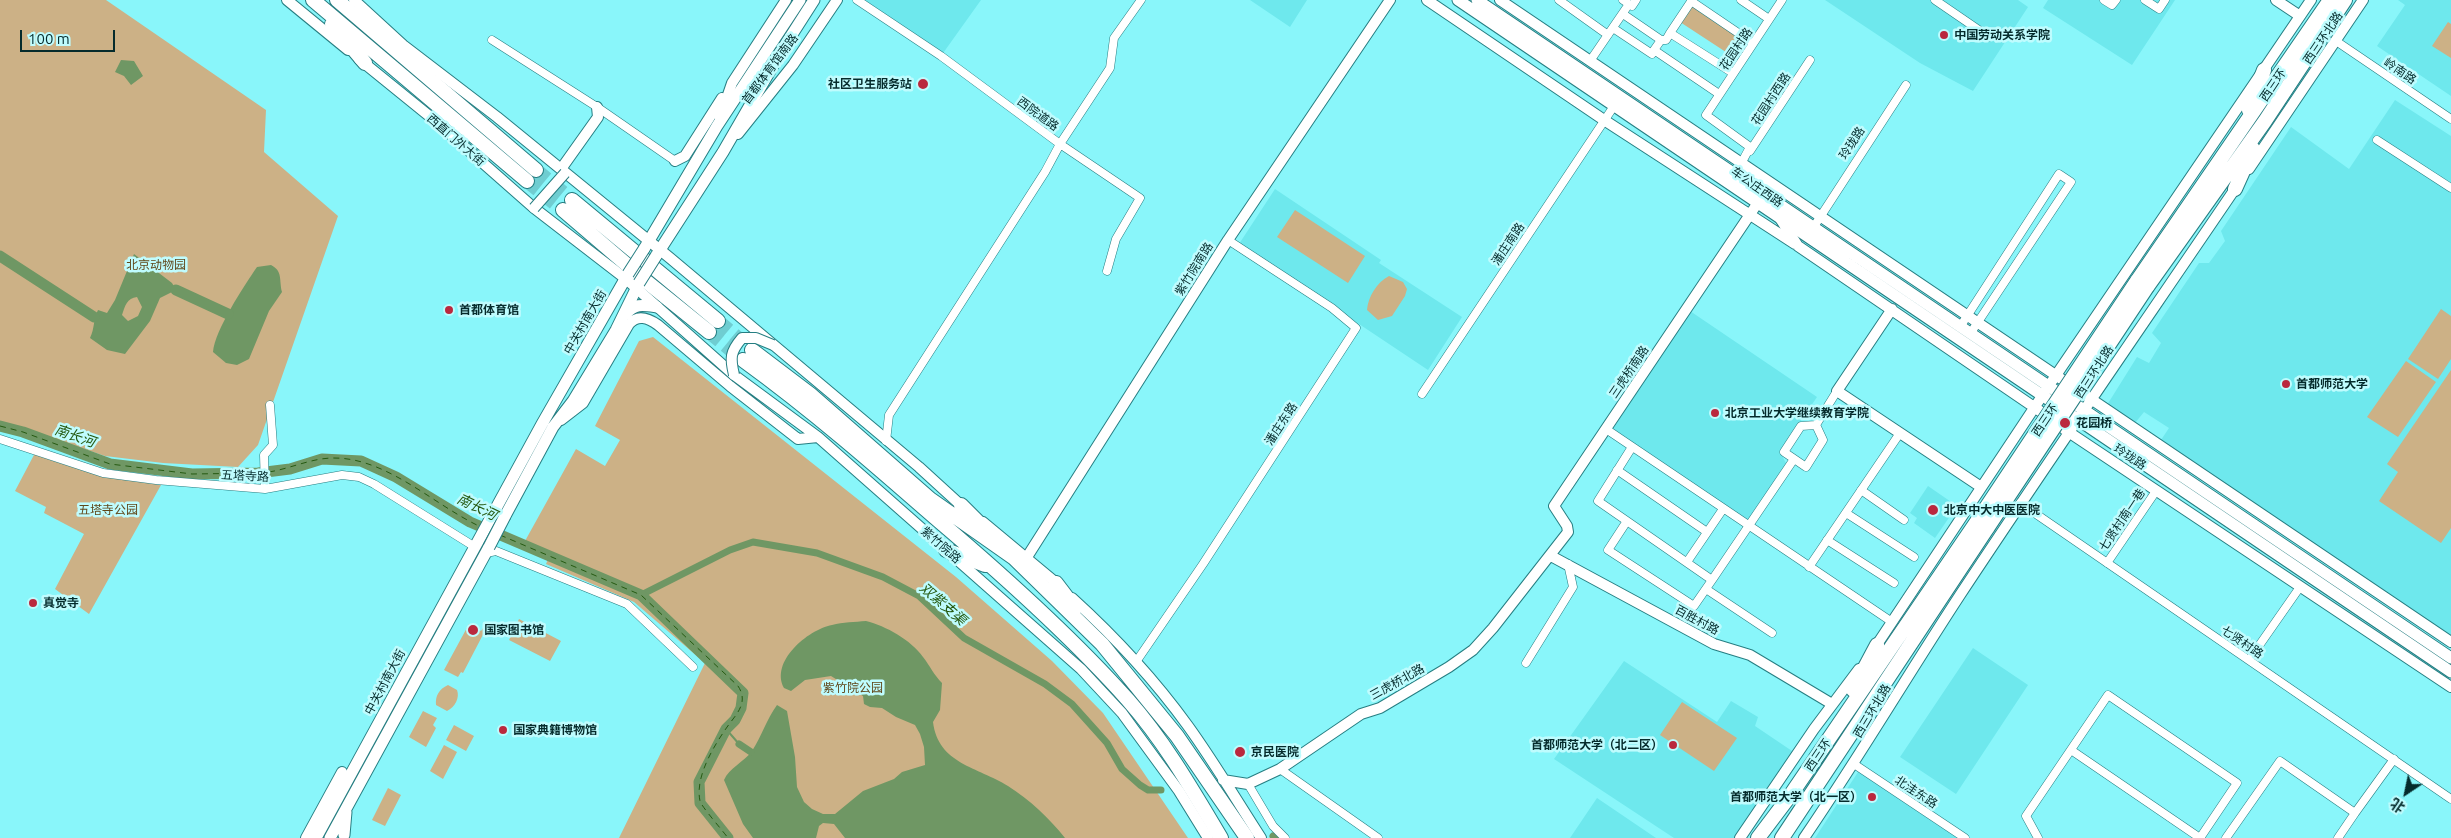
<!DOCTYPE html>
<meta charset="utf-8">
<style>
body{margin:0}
#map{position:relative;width:2451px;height:838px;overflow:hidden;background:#89f6fa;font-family:Ubuntu,"Noto Sans SC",sans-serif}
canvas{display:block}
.north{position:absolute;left:2381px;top:768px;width:50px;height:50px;-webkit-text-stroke:4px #bffcfe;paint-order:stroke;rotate:214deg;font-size:14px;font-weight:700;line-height:20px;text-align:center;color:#052b2c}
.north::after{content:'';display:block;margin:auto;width:18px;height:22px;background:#052b2c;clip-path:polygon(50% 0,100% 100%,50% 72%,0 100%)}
.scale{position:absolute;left:20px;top:30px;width:95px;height:22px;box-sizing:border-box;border:2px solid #052b2c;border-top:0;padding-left:6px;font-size:15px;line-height:18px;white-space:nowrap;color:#052b2c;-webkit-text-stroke:4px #bffcfe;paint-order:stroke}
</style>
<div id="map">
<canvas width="2451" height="838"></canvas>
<div class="north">北</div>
<div class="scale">100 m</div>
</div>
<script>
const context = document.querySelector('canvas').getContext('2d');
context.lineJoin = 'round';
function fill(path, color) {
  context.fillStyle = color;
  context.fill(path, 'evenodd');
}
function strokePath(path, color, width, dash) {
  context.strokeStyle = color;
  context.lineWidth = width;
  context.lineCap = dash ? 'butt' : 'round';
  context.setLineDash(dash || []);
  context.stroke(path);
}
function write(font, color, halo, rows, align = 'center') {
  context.font = font + ' Ubuntu,"Noto Sans SC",sans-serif';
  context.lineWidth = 5;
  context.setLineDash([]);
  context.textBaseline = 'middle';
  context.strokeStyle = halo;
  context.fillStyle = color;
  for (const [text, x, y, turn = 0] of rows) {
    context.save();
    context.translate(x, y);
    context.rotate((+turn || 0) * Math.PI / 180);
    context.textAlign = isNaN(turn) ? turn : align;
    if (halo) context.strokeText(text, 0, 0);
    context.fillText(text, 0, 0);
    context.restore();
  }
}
fill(new Path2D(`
 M857,0H981L941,56Z
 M1250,0H1307L1290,27Z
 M1825,0H2018L2028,7L1973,91L1920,63Z
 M2048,0H2175L2132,65L2043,8Z
 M2398,0H2451V96L2377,46L2405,5Z
 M2395,100L2451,136V636L2161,440L2169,428L2144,412L2135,423L2107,405L2137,357L2149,363L2161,343L2152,333L2199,263H2209L2225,241L2221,231L2291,127L2349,169Z
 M1275,189L1381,260L1379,263L1462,317L1428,370L1239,244Z
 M1690,311L1817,397L1780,452L1787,465L1749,521L1613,429Z
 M1928,486L1957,506L1935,538L1914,523L1917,518L1910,513Z
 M1973,648L2028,685L1956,794L1900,757Z
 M1624,661L1717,722L1731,701L1758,717L1755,726L1795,753L1739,838H1674L1554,759Z
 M1860,769L1965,838H1815Z
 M1597,798L1656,838H1570Z`), '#6ee8ed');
fill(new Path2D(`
 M0,0H106L266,110L264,152L338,216L258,445L238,467L163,463L105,456L0,421Z
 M1692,4L1747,41L1735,58L1680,22Z
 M2448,22L2451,24V58L2432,46Z
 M1295,210L1365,256L1348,283L1277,237Z
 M1389,276L1403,282L1407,289L1405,296L1392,316L1378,320L1367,310C1368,297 1377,282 1389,276Z
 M2441,309L2451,316V359L2438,379L2408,359Z
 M653,337L956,577L1052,661L1103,713L1188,838H619L705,663L634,602L546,564L551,552L525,541L576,449L605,466L620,440L595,426L639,341Z
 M2406,361L2436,382L2398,437L2367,417Z
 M2451,370V528L2441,543L2379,501L2398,472L2387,464Z
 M35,453L100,475L161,485L89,614L55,589L84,534L44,513L46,507L15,491Z
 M519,619L561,641L550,661L509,640Z
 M469,624L481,631L486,624L488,625L463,673L461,672L458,677L444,670Z
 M448,685L457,690C460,698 455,707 447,711L436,705C435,696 439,689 448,685Z
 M1682,702L1737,738L1714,771L1660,735Z
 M423,711L437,718L433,725L436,728L426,747L409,737Z
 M454,725L474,736L466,751L446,740Z
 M444,745L457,752L443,779L430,771Z
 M388,788L401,795L385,826L372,820Z`), '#ccb186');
fill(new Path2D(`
 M121,60L134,61L143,76L131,85L124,76L115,72Z
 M134,254L172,283L176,290L160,298L150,321L125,354L107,350L90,338C95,328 93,319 98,310L107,313L115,300ZM137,297L142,307L138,316L128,321L122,315C125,306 127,298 137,297Z
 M271,265C283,271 279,280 282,292L269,311L249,359L237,365L226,363L213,352C215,330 244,286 257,267Z
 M866,621C886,626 911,640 923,657C930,666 934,675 942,683L940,710L933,722C938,764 978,767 1008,786C1030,800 1049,818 1065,838H845L834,824L823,823L819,826L816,838H753L743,824L724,780C729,768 744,762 752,751C762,736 766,720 777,705L787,711L795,757L797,787L804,802L812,809L823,814H835L863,791L894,779L902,772L925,765L924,747L920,734L915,725L896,717L882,708L870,707L864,704L863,696L831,676L805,680L791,691L784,688C770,662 807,630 832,625C843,622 855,622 866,621Z`), '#6f9764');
strokePath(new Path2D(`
 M726,729L739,744`), '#6f9764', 2);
strokePath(new Path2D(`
 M641,595L730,550L753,542L817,553L883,577L919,596L964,638L1045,684L1072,704L1107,743L1122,769L1140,785L1148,790H1161
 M739,744L751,752
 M1273,836L1276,838`), '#6f9764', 7);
strokePath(new Path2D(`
 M0,256L94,317
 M176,290L228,314
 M0,426L23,432L110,464L192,474L258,473L290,469L322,459L361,461L396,477L470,522L641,595L743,693L741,708L735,720L726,729L699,782L700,803L728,838`), '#6f9764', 11);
strokePath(new Path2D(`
 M0,426L23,432L110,464L192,474L262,473
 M269,472C287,469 303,462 321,459C380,450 431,504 481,527
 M500,535L641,595L738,686C750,704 734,716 725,730C712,749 695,778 700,801C701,806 723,831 728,838`), '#265a12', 1, [6, 5]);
strokePath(new Path2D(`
 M536,170L572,200
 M527,181L563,210
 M718,321L752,350
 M709,332L743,360`), '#6fcdd1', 14, [14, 7]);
const street = new Path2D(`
 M857,0L941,56L1060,144L1140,198L1116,239L1107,271
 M1559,0L1608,35
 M1692,0L1670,33L1733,73
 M1741,0L1769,19
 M1935,0L1989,37
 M2104,0L2112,5L2116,0
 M2145,0L2159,9L2165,0
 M1691,1L1753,43
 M1629,4L1632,6L1636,0
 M1623,14L1661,40
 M1613,28L1652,54L1654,50
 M1670,33L1666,40H1661L1654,50L1719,94
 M492,40L597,107L675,161
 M2336,41L2451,119
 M1590,61L1629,4L1623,0
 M2377,140L2451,188
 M1750,151L1810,60
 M1735,175L1750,147L1706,115L1782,0
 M1813,228L1906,85
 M1960,327L2059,174L2071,182L1970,334
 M1422,394L1614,106
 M1816,425L1823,440L1806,467L1784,452L1801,426Z
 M1816,425L1837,391
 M1606,429L1892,622
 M0,439L103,473L156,480L265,489L342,475L359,477L374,484L475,547
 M886,441L889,415L1045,172L1060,144L1110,68L1114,38L1141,0
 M1632,447L1598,501L1712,580L1794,459
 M1617,470L1707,532
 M265,489L264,455L273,445L270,405
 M1861,490L1904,520
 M2020,503L2451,799
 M1846,513L1914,557
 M1627,521L1608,550L1694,606L1712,580
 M1827,540L1894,583
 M486,553L496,551L627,604L693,667
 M1687,562L1723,509
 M2107,563L2156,491
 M1809,567L1900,433
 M1706,589L1772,633
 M2249,660L2300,587
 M1136,662L1203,564L1356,328L1332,308L1228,240
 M1526,663L1573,587L1568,564
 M1854,764L1965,838
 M1280,769L1378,838
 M1248,784L1273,826L1285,838
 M2355,813L2394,759
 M2038,838L2026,816L2108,695L2237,783L2200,838L2071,750
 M2226,838L2280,761L2355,813L2338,838`);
const secondary = new Path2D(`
 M287,0L348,50
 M354,0L403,45L497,117L670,258L919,467L965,509
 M1427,0L1604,120L1795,244
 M1500,0L2451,642
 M2276,0L2300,16
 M359,59L433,119L534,208L626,279L734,375L818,437L1081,669L1122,713L1179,791L1208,838
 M720,118L732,83L786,0
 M738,134L793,65L837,0
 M675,161L685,156L722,98
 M561,169L598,117L597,107
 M2249,169L2363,0
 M1781,220L1798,246L2053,420
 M1892,309L1837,391L1981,487
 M561,420L583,403L629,324C638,314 648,318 658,325L730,386L798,439L818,437
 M2064,429L2451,687
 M983,522L1060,586
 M1551,556L1714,644L1750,655L1832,704
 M1027,557L1228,240L1390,0
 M1072,598C1115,637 1154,679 1188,726C1214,762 1237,801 1261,838
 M1874,649L2048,387L2311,0
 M1223,780L1248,784L1280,769L1361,714L1380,708L1449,667L1473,650L1493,628L1568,532L1567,526L1554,506L1757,204
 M306,838L342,772
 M1740,838L1814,729L1859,669
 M1804,838C1858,759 1907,676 1960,595C2051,457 2146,320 2239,183`);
const primary = new Path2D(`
 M1458,0L2451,672
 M1477,0L2451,658
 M644,249L717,126L800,0
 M656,256L723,152L782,50L814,0
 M626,314C635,303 643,305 657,307
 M505,516L553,427L573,401L616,330L639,283
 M344,835L346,812
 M316,838L542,424L628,274
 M330,838L489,547`);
const highway = new Path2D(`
 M313,0L527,181
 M337,0L536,170
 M332,24L365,63
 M2249,110L2264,70
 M2235,189L2253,149
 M572,200L718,321
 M563,210L647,282L709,332
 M2137,281L2330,0
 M2147,287L2265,121L2345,0
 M752,350L810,394L930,499L1014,558L1102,644L1177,736L1247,838
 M743,360C812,410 875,465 939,521C1005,577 1071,636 1128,700C1165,742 1193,791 1221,838
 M961,505L985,529
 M946,550L985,565
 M1056,583L1075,608
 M1853,690L1877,645
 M1758,838L1792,793L1978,520
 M1782,838L1988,527`);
strokePath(street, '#267e82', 9);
strokePath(secondary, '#267e82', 12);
strokePath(primary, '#267e82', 13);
strokePath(highway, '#267e82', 16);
strokePath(street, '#fff', 8);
strokePath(secondary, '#fff', 10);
strokePath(primary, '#fff', 11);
strokePath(highway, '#fff', 14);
const secondaryBridge = new Path2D(`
 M534,208L565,173
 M734,375C730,358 730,352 742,338H756L773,345`);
const primaryBridge = new Path2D(`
 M628,274L644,249
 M639,283L656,256
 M489,547L505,516`);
const highwayBridge = new Path2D(`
 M1978,520L2137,281
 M1988,527L2147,287`);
strokePath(secondaryBridge, '#267e82', 12, []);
strokePath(primaryBridge, '#267e82', 13, []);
strokePath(highwayBridge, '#267e82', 16, []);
strokePath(secondaryBridge, '#fff', 10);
strokePath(primaryBridge, '#fff', 11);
strokePath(highwayBridge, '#fff', 14);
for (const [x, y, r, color] of [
 [1944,35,5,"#ba283e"],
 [923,84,6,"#ba283e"],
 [449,310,5,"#ba283e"],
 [2286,384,5,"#ba283e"],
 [1715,413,5,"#ba283e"],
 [2065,423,6,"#ba283e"],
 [1933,510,6,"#ba283e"],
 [33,603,5,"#ba283e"],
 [473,630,6,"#ba283e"],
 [503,730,5,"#ba283e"],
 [1673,745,5,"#ba283e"],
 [1240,752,6,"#ba283e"],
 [1872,797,5,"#ba283e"]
]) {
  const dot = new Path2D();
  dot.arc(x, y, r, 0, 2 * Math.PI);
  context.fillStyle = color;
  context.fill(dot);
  strokePath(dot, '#bffcfe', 2);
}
write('bold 12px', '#052b2c', '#bffcfe', [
 ["中国劳动关系学院",1954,35],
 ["社区卫生服务站",912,84,"right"],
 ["首都体育馆",459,310],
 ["首都师范大学",2296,384],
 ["北京工业大学继续教育学院",1725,413],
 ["花园桥",2076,423],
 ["北京中大中医医院",1944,510],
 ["真觉寺",43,603],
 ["国家图书馆",484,630],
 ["国家典籍博物馆",513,730],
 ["首都师范大学（北二区）",1663,745,"right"],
 ["京民医院",1251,752],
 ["首都师范大学（北一区）",1862,797,"right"]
], 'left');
write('12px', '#052b2c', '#bffcfe', [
 ["西三环北路",2323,38,-56],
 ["花园村路",1736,49,-56],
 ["首都体育馆南路",770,69,-53],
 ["岭南路",2400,71,34],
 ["西三环",2273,85,-56],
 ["花园村西路",1771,99,-57],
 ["西院道路",1038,114,36],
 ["西直门外大街",456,140,41],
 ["玲珑路",1852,143,-57],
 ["车公庄西路",1757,187,35],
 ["潘庄南路",1508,244,-56],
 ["紫竹院南路",1194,269,-58],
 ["中关村南大街",585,322,-60],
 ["三虎桥南路",1629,372,-56],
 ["西三环北路",2094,372,-57],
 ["西三环",2045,420,-56],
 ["潘庄东路",1281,424,-57],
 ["玲珑路",2130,457,33],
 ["五塔寺路",245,476,3],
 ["七贤村南一巷",2122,520,-56],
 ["紫竹院路",941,545,41],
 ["百胜村路",1697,620,28],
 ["七贤村路",2242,642,34],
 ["中关村南大街",385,682,-62],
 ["三虎桥北路",1397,682,-29],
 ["西三环北路",1872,711,-59],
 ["西三环",1818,755,-56],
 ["北洼东路",1916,792,33]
]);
write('12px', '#60471a', '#bffcfe', [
 ["北京动物园",156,265],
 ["五塔寺公园",108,510],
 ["紫竹院公园",853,688]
]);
write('italic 14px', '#265a12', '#bffcfe', [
 ["南长河",75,436,19],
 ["南长河",477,507,26],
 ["双紫支渠",943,604,41]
]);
</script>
